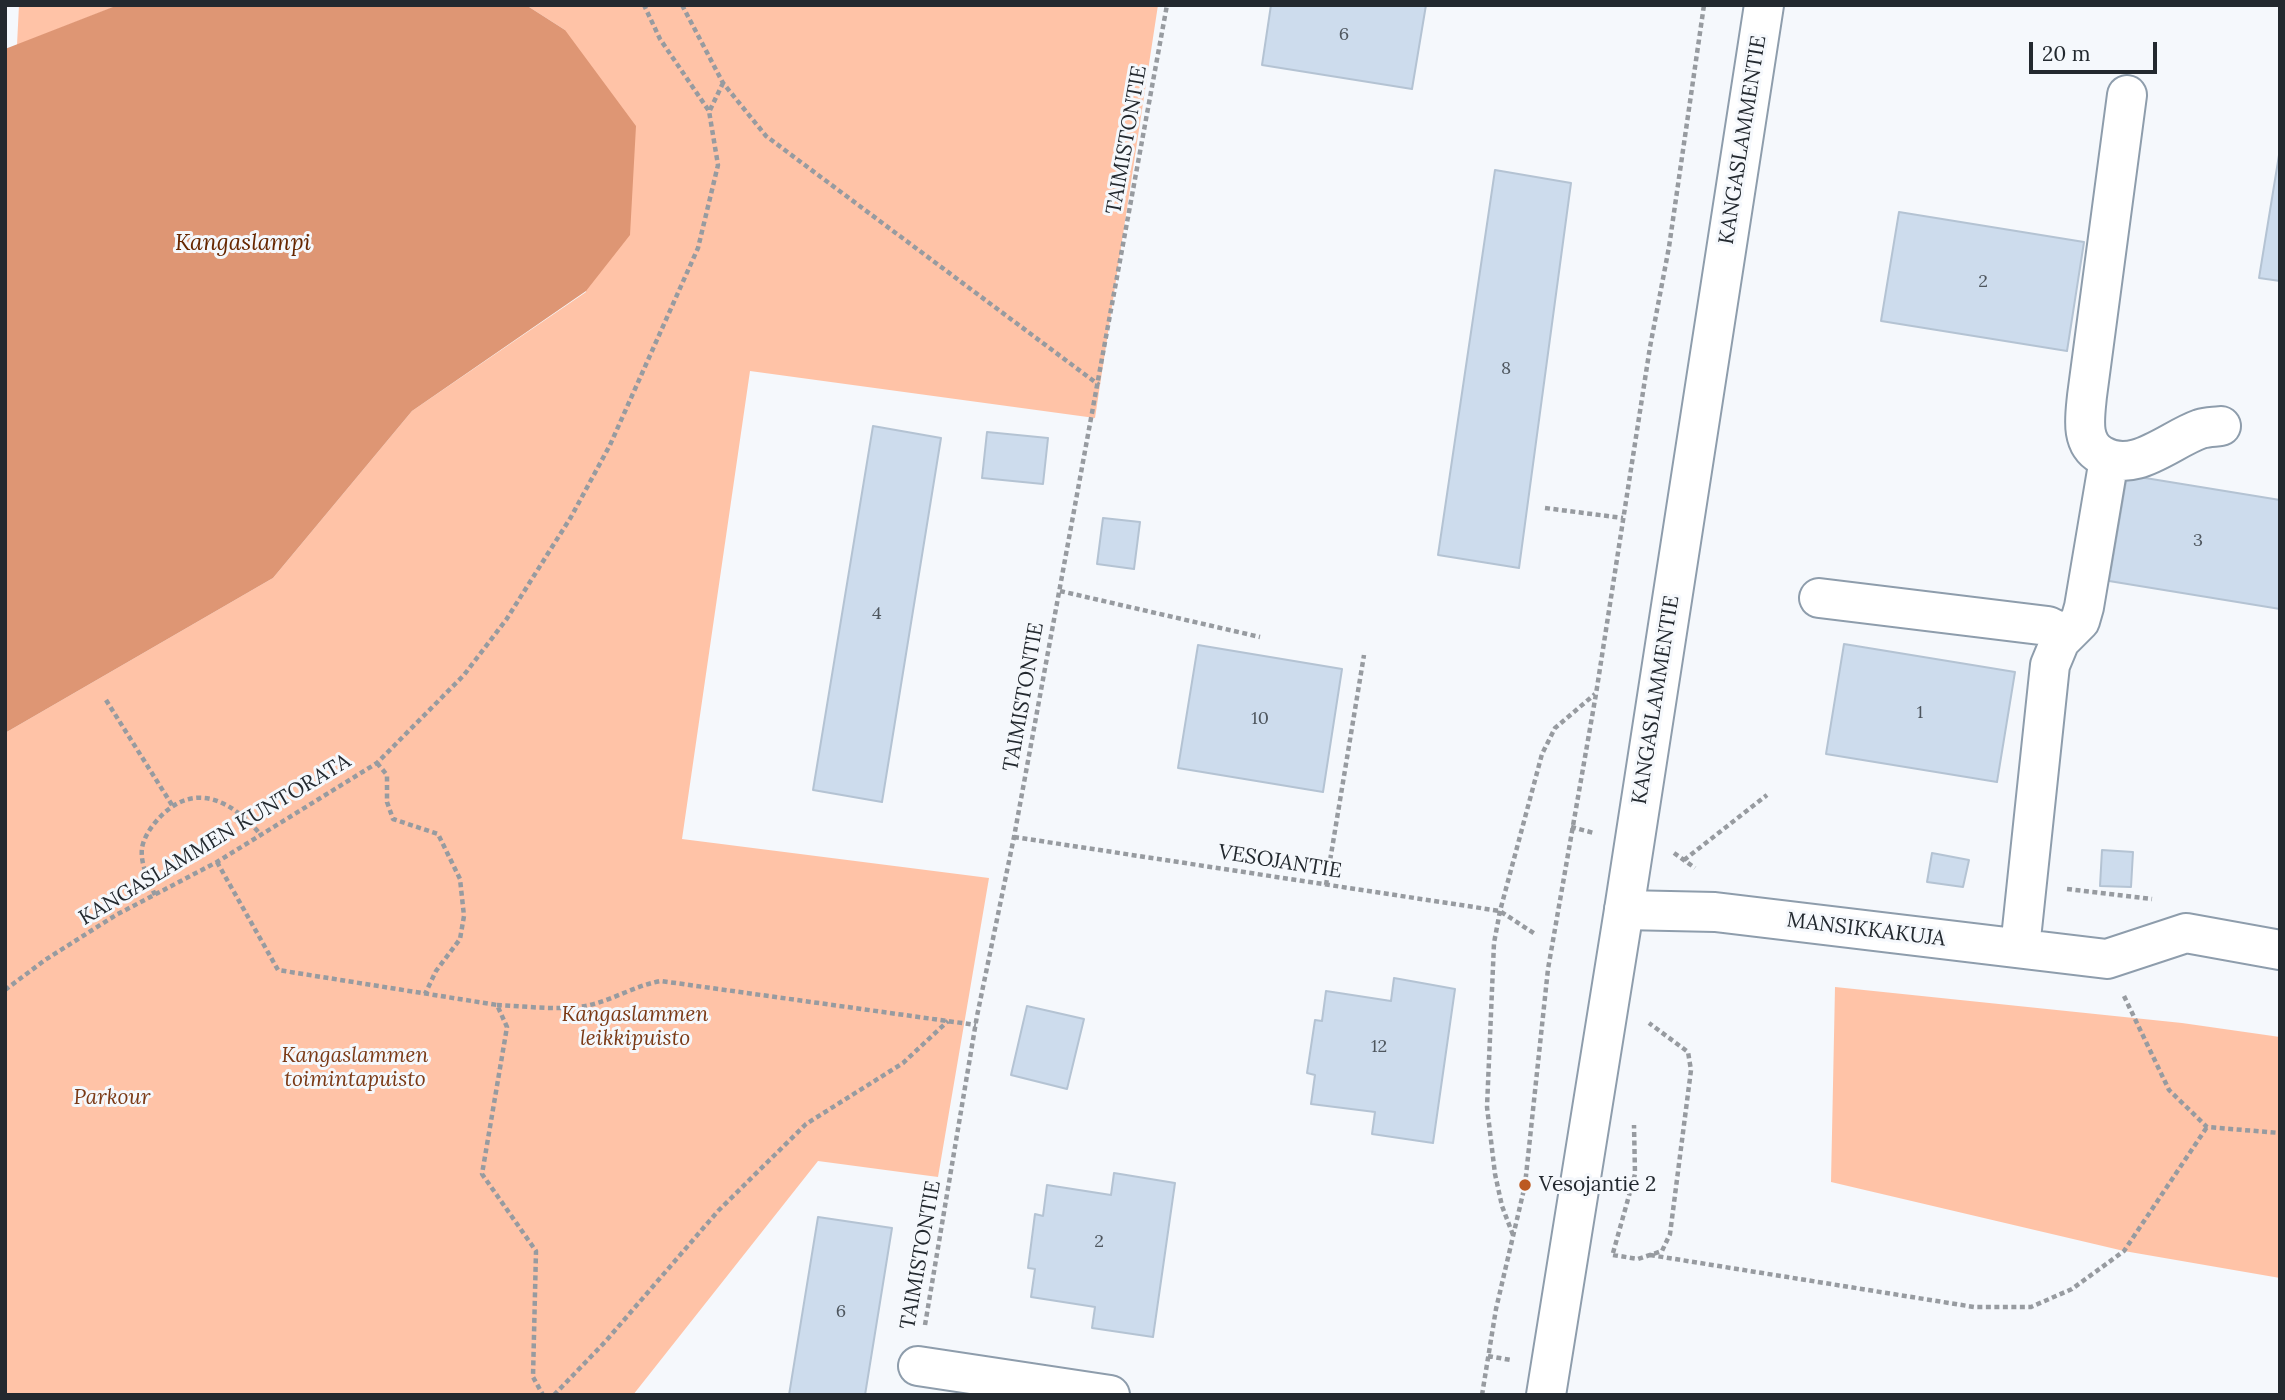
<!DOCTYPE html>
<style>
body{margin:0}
#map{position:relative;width:2285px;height:1400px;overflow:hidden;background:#f5f8fc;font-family:Lora,serif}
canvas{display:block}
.frame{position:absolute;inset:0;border:7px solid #23292f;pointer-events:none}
.scale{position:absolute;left:2029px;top:42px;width:128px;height:32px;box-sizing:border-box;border:4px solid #23292f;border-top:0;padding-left:9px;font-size:21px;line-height:24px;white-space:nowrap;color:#23292f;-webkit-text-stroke:5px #f5f8fc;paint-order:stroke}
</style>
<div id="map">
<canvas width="2285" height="1400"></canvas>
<div class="frame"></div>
<div class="scale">20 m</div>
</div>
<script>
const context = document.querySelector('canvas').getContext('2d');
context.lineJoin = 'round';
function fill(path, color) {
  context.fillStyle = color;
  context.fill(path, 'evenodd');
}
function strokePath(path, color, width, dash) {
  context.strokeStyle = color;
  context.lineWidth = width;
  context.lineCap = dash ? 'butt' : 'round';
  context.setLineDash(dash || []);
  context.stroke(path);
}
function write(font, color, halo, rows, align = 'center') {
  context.font = font + ' Lora,serif';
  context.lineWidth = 6;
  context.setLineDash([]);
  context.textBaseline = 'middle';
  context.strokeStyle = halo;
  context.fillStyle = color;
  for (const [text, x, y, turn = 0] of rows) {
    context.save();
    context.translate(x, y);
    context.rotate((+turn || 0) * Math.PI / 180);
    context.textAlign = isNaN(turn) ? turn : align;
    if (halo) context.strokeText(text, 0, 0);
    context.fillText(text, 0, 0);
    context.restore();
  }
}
fill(new Path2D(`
 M19,5H119L17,45Z
 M526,5H1158L1095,418L750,371L682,839L989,878L938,1177L818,1161L633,1395H5V733L273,578L412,411L586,292L565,30Z
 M1835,987L2182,1023L2280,1037V1278L2124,1251L1831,1182Z`), '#ffc3a7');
fill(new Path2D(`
 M118,5H526L565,30L636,126L630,235L586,291L412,411L273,578L5,733V49Z`), '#de9674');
const building = new Path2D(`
 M1271,5H1426L1412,89L1262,65Z
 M2280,149V281L2259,278Z
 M1495,170L1571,183L1519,568L1438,555Z
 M1899,212L2084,242L2067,351L1881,321Z
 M873,426L941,438L882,802L813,790Z
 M987,432L1048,438L1043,484L982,478Z
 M2127,475L2280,500V609L2109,581Z
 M1103,518L1140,522L1134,569L1097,564Z
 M1844,644L2015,672L1997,782L1826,754Z
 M1198,645L1342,669L1323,792L1178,768Z
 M2102,850L2133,852L2131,887L2100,886Z
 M1932,853L1969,860L1963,887L1927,882Z
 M1394,978L1455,989L1433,1143L1372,1134L1375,1112L1311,1104L1315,1075L1307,1073L1315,1020L1322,1021L1326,991L1391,1001Z
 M1027,1006L1084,1019L1067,1089L1011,1075Z
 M1114,1173L1175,1183L1153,1337L1092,1328L1095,1307L1031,1297L1035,1269L1028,1268L1035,1214L1043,1216L1047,1185L1111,1195Z
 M818,1217L892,1228L865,1395H789Z`);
fill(building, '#cddced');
strokePath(building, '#b4c3d3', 2);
const minor = new Path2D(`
 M2127,95L2087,396C2085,417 2080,443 2101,455C2134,475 2169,440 2200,429C2207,427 2214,427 2221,426
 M1819,598L2048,626L2066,635
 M1624,910L1715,912L2107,959L2186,933L2280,950
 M2020,948L2050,665L2060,641L2080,621L2084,607L2109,459
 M918,1366L1110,1395`);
const tertiary = new Path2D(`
 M1546,1395L1624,910L1764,5`);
strokePath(minor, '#8e9dac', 42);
strokePath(tertiary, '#8e9dac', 42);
strokePath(new Path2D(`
 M682,5L723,83L766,136L1099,385
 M710,110L723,83
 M1545,508L1623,518
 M1060,591L1260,637
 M106,700L172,805
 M377,763L387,775V802L393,819L438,834L460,879L464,916L460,939L436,971L425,994
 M1571,827L1594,833
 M1014,837L1500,911L1535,934
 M1674,853L1695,868
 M1684,860L1767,795
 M217,862L278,970L497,1005L507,1027L482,1174L536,1251L533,1377L543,1395
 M1326,885L1364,655
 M2067,889L2152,899
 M155,895C149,881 140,864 142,848C144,836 153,824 161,816C197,780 234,803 261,835
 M5,990L45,960L116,915L217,862L377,763L464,675L506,620L571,517L610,445L698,248L718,165L709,111L660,39L644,5
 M2124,996L2169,1090L2207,1127L2280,1133
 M497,1005C523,1006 552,1010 578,1007C607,1004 632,986 661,981L976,1025
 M1513,1235L1502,1206L1495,1174L1487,1107L1494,943L1500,911L1542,754L1555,728L1595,694
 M1613,1253L1635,1174L1634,1125
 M1613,1255L1638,1259L1662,1251L1670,1234L1691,1070L1688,1052L1649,1023
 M1650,1255L1974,1307H2031L2072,1289L2124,1251L2207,1127
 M925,1325L977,1016L1014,837L1167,5
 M1488,1356L1511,1360
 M554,1395L605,1342L718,1211L806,1124L903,1063L948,1021
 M1482,1395L1496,1309L1525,1185L1548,969L1596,694L1650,347L1669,247L1704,5`), '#979ba0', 4.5, [5, 3.5]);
strokePath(minor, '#fff', 38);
strokePath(tertiary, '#fff', 38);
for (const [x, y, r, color] of [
 [1525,1185,7,"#bc5921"]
]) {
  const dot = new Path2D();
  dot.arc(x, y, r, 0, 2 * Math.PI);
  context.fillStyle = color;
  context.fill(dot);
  strokePath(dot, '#f5f8fc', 2.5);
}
write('18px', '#4e565e', null, [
 ["6",1344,35],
 ["2",1983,282],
 ["8",1506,369],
 ["3",2198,541],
 ["4",877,614],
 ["1",1920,713],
 ["10",1260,719],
 ["12",1379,1047],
 ["2",1099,1242],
 ["6",841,1312]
]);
write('21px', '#23292f', '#f5f8fc', [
 ["TAIMISTONTIE",1127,140,-80],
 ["KANGASLAMMENTIE",1743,140,-81],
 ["TAIMISTONTIE",1024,697,-80],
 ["KANGASLAMMENTIE",1656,700,-81],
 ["KANGASLAMMEN KUNTORATA",215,840,-31],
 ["VESOJANTIE",1280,862,9],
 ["MANSIKKAKUJA",1866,930,7],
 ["TAIMISTONTIE",921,1255,-80]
]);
write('italic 21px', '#7b3915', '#f5f8fc', [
 ["Kangaslammen",635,1015],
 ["leikkipuisto",635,1039],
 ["Kangaslammen",355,1056],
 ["toimintapuisto",355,1080],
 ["Parkour",112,1098]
]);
write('21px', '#23292f', '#f5f8fc', [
 ["Vesojantie 2",1539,1185]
], 'left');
write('italic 23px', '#662700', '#f5f8fc', [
 ["Kangaslampi",243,243]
]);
</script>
